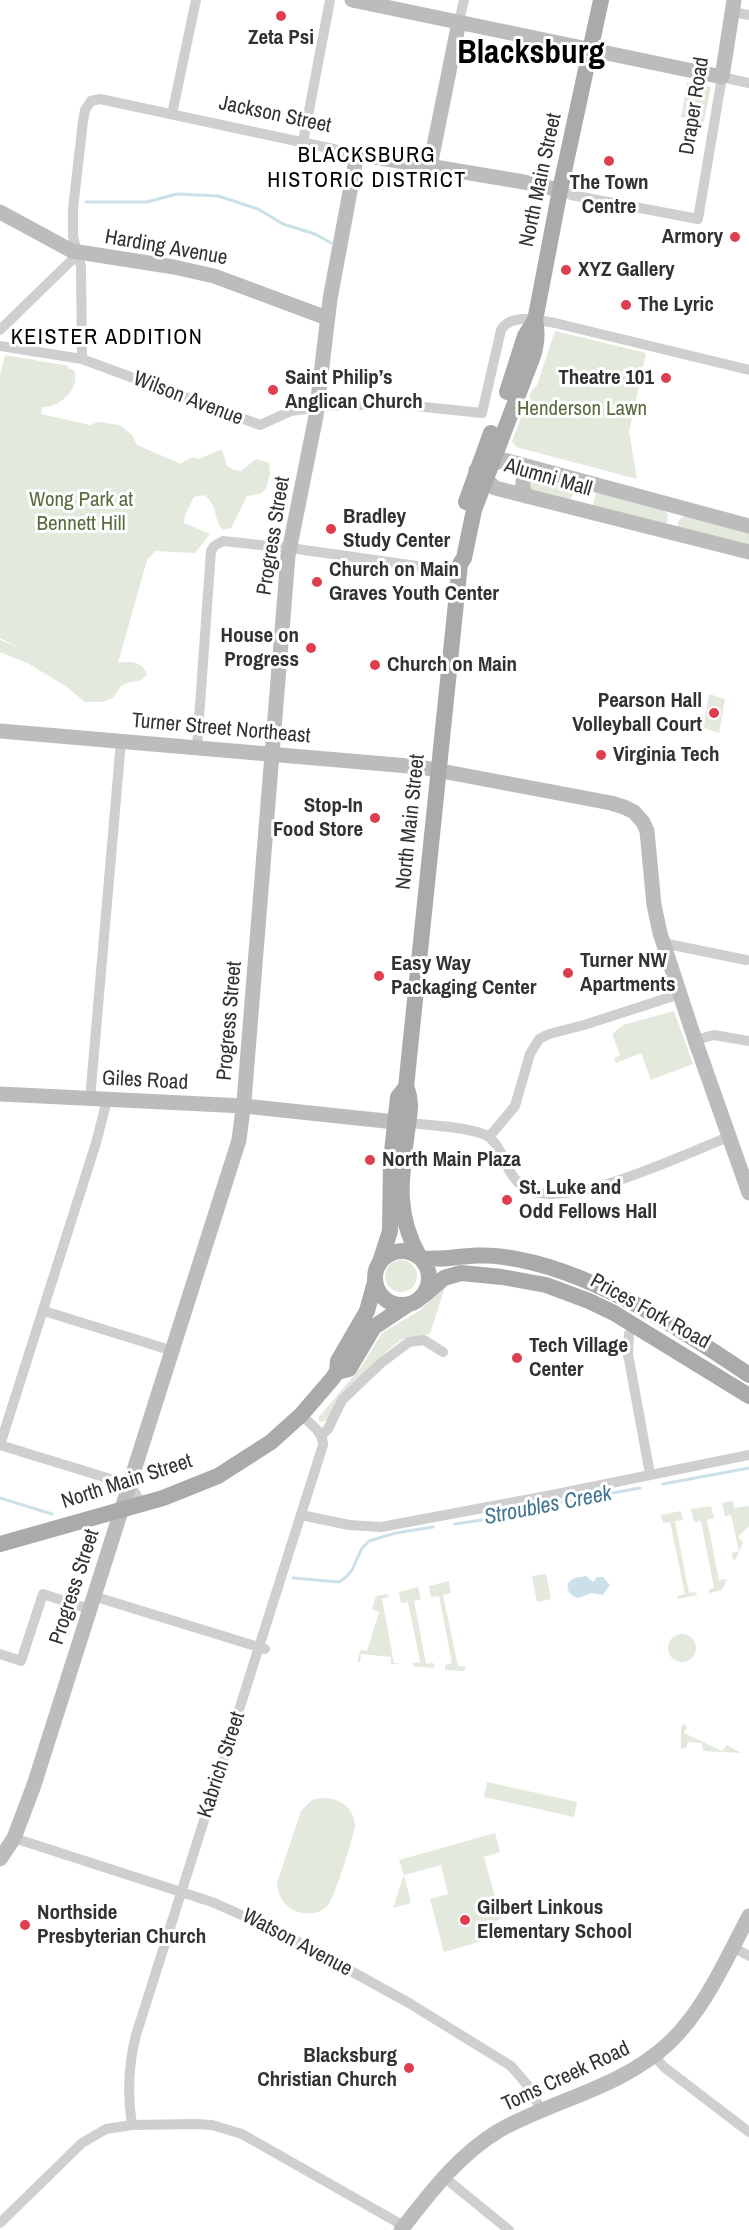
<!DOCTYPE html>
<meta charset="utf-8">
<style>
body{margin:0}
canvas{display:block;background:#fff}
</style>
<canvas width="749" height="2230"></canvas>
<script>
const context = document.querySelector('canvas').getContext('2d');
context.lineJoin = 'round';
function fill(path, color) {
  context.fillStyle = color;
  context.fill(path, 'evenodd');
}
function strokePath(path, color, width, dash) {
  context.strokeStyle = color;
  context.lineWidth = width;
  context.lineCap = dash ? 'butt' : 'round';
  context.setLineDash(dash || []);
  context.stroke(path);
}
function write(font, color, halo, rows, align = 'center') {
  context.font = font + ' "Archivo Narrow",sans-serif';
  context.lineWidth = 6;
  context.setLineDash([]);
  context.textBaseline = 'middle';
  context.strokeStyle = halo;
  context.fillStyle = color;
  for (const [text, x, y, turn = 0] of rows) {
    context.save();
    context.translate(x, y);
    context.rotate((+turn || 0) * Math.PI / 180);
    context.textAlign = isNaN(turn) ? turn : align;
    if (halo) context.strokeText(text, 0, 0);
    context.fillText(text, 0, 0);
    context.restore();
  }
}
fill(new Path2D(`
 M687,82L711,87L704,122L681,117Z
 M555,331L646,353L629,432L637,479L516,447L512,441L531,392L537,385Z
 M5,355L69,366L68,368L74,370C81,388 60,408 42,407L41,414L90,425L98,422L120,425L132,435L137,445L181,464C188,459 191,456 199,459L222,449L227,466L234,470L241,471L256,459L269,463L270,474L266,489L260,494L247,496L231,528L223,530C213,520 219,506 204,495L194,497L185,515L184,523L210,534L195,553L155,551L147,560L118,663C129,661 144,661 147,675L141,680L127,683L121,686L113,698L102,702H85L67,687L29,664L0,652V640L20,648L0,638V375Z
 M534,476L572,485L575,490L570,501L530,494L525,483Z
 M596,492L663,510L668,514L667,522L664,525L592,509Z
 M684,516L749,532V549L678,528V521Z
 M709,694L725,699L719,733L703,728Z
 M674,1011L693,1064L651,1080L641,1053L616,1063L614,1058L620,1055L612,1034L623,1025Z
 M385 1276a16 16 0 1 1 32 0a16 16 0 1 1-32 0Z
 M445,1287L430,1334L402,1339L388,1350L337,1398L328,1420L320,1422L318,1418L361,1367L382,1333L419,1311Z
 M733,1501L734,1508L749,1506V1526L738,1537L743,1542L736,1559L733,1560L732,1553L739,1551L731,1515L725,1516L722,1503Z
 M711,1506L714,1518L707,1520L719,1580L727,1579L722,1590L709,1593V1589L714,1588L701,1521L694,1522L691,1509Z
 M681,1511L683,1520L675,1521L689,1593L696,1592L697,1595L678,1599L677,1596L685,1594L670,1522L663,1523L661,1515Z
 M546,1574L551,1599L537,1602L532,1576Z
 M449,1581L451,1593L443,1595L458,1666H466L464,1671L445,1670V1665L452,1663L439,1596L431,1597L429,1586Z
 M418,1587L421,1599L414,1601L426,1664L433,1663L435,1666L432,1668L413,1666V1663L420,1662L408,1602L401,1603L399,1592Z
 M388,1594L389,1597L382,1599L394,1663L403,1664H391V1657L361,1654L360,1662H357L361,1649L367,1651L379,1612L372,1609L376,1596Z
 M668 1648a14 14 0 1 1 28 0a14 14 0 1 1-28 0Z
 M684,1724L687,1727L684,1733L722,1751L727,1745L742,1753L703,1751L702,1743L688,1742L686,1748L681,1749V1726Z
 M487,1782L577,1802L574,1817L484,1797Z
 M321,1798C339,1798 354,1806 355,1826C353,1838 335,1897 328,1905C318,1916 305,1915 293,1910C282,1904 278,1894 277,1883L301,1811L312,1800Z
 M495,1833L500,1852L484,1857L501,1919L485,1924L489,1939L444,1952L430,1899L448,1894L441,1865L404,1875L411,1903L393,1908L404,1875L399,1860Z`), '#e3e9dc');
fill(new Path2D(`
 M586,1576L593,1582L597,1577H603L610,1585L603,1595L592,1593L578,1598C570,1596 563,1587 571,1580C575,1577 581,1577 586,1576Z`), '#cce0ea');
strokePath(new Path2D(`
 M86,202H147L177,194L218,196L258,209L283,224L315,234L331,243
 M663,1484L749,1468
 M0,1498L52,1514
 M455,1524L482,1520L546,1505L640,1488
 M293,1578L339,1582L346,1577L352,1570L362,1548L369,1541L396,1533L433,1527`), '#cce0ea', 3);
strokePath(new Path2D(`
 M732,12L749,15
 M459,22L464,0
 M172,114L196,0
 M303,142L330,0
 M560,190L571,195L698,219L722,77L749,83
 M0,330L79,253
 M0,346L82,359L260,425L291,411L328,406L396,404L482,413L501,330C511,313 538,320 555,323L749,370
 M82,359L81,267L73,236V209L83,121L85,110L91,101L100,99L357,154
 M197,747L211,551L214,546L223,541L297,549L459,572
 M663,943L746,960
 M695,1040L714,1035L749,1041
 M90,1099L121,741
 M408,1123C426,1125 475,1127 489,1137C493,1140 497,1146 500,1151C507,1165 511,1179 525,1188C566,1213 685,1153 729,1137
 M489,1137L515,1106L530,1054L539,1039L549,1034L584,1025L680,994
 M44,1311L173,1351
 M635,1324L629,1334L628,1354L650,1474
 M322,1435L328,1429L342,1400L381,1363L409,1342L424,1340L443,1352
 M0,1445L96,1143L107,1100
 M0,1445L130,1485L142,1504
 M301,1515L349,1525L381,1527L552,1495L749,1455
 M93,1596L265,1649
 M0,1654L21,1661L43,1594L89,1609
 M14,1838L212,1902L280,1932L409,2003L511,2066L529,2087L542,2112
 M733,1947L749,1956
 M654,2056L664,2067L749,2132
 M132,2125C127,2093 128,2066 136,2035L323,1445C323,1431 310,1424 301,1415
 M444,2177L509,2230
 M0,2223L82,2143L106,2129L132,2125L195,2124L212,2125L242,2134L404,2226`), '#cfcfcf', 10);
strokePath(new Path2D(`
 M352,0L722,77L734,0
 M430,166L459,22
 M0,212L72,251L174,267L214,276L327,318
 M526,496C520,482 522,477 535,469
 M749,526L504,460L476,470L495,488L749,552
 M0,731L420,767L611,803L624,807L634,812L643,822L647,831L654,905L660,933L695,1040L749,1193
 M0,1094L244,1106L395,1122
 M0,1859L14,1838L34,1785L239,1140L244,1101L288,556L316,416L330,299L357,154L524,182L560,190
 M401,2230C430,2193 459,2154 500,2130C556,2099 621,2088 669,2043C705,2009 726,1959 749,1916`), '#bcbcbc', 15);
strokePath(new Path2D(`
 M507,392L525,336L535,320L538,305L560,190L601,0
 M466,502L491,433
 M375 1278a27 27 0 1 1 54 0a27 27 0 1 1-54 0Z
 M419,1256C395,1213 401,1179 407,1132C409,1116 413,1102 406,1087L460,564L464,558L474,510L533,356C537,343 538,333 535,320
 M422,1259C431,1258 440,1259 449,1258C468,1256 485,1254 504,1257C588,1268 680,1328 749,1375
 M380,1262L390,1231L391,1161L398,1097L406,1087
 M423,1296L444,1278L461,1273L502,1277L546,1285L589,1301L614,1313L749,1396
 M337,1372L349,1369L374,1327L407,1305
 M0,1544L163,1498L218,1476L271,1442L301,1415L332,1379L337,1372L338,1361L367,1311L375,1282`), '#aaa', 16);
for (const [x, y, r, color] of [
 [281,16,6,"#df3e4f"],
 [609,161,6,"#df3e4f"],
 [735,237,6,"#df3e4f"],
 [566,270,6,"#df3e4f"],
 [626,305,6,"#df3e4f"],
 [666,378,6,"#df3e4f"],
 [273,390,6,"#df3e4f"],
 [331,529,6,"#df3e4f"],
 [317,582,6,"#df3e4f"],
 [311,648,6,"#df3e4f"],
 [375,665,6,"#df3e4f"],
 [714,713,6,"#df3e4f"],
 [601,755,6,"#df3e4f"],
 [375,818,6,"#df3e4f"],
 [568,973,6,"#df3e4f"],
 [379,976,6,"#df3e4f"],
 [370,1160,6,"#df3e4f"],
 [507,1200,6,"#df3e4f"],
 [517,1358,6,"#df3e4f"],
 [465,1920,6,"#df3e4f"],
 [25,1925,6,"#df3e4f"],
 [409,2068,6,"#df3e4f"]
]) {
  const dot = new Path2D();
  dot.arc(x, y, r, 0, 2 * Math.PI);
  context.fillStyle = color;
  context.fill(dot);
  strokePath(dot, '#fff', 2);
}
write('bold 21px', '#323232', '#fff', [
 ["Zeta Psi",281,38,"center"],
 ["The Town",609,183,"center"],
 ["Centre",609,207,"center"],
 ["Armory",723,237,"right"],
 ["XYZ Gallery",578,270],
 ["The Lyric",638,305],
 ["Saint Philip’s",285,378],
 ["Anglican Church",285,402],
 ["Theatre 101",654,378,"right"],
 ["Bradley",343,517],
 ["Study Center",343,541],
 ["Church on Main",329,570],
 ["Graves Youth Center",329,594],
 ["House on",299,636,"right"],
 ["Progress",299,660,"right"],
 ["Church on Main",387,665],
 ["Pearson Hall",702,701,"right"],
 ["Volleyball Court",702,725,"right"],
 ["Virginia Tech",613,755],
 ["Stop-In",363,806,"right"],
 ["Food Store",363,830,"right"],
 ["Turner NW",580,961],
 ["Apartments",580,985],
 ["Easy Way",391,964],
 ["Packaging Center",391,988],
 ["North Main Plaza",382,1160],
 ["St. Luke and",519,1188],
 ["Odd Fellows Hall",519,1212],
 ["Tech Village",529,1346],
 ["Center",529,1370],
 ["Gilbert Linkous",477,1908],
 ["Elementary School",477,1932],
 ["Northside",37,1913],
 ["Presbyterian Church",37,1937],
 ["Blacksburg",397,2056,"right"],
 ["Christian Church",397,2080,"right"]
], 'left');
write('21px', '#323232', '#fff', [
 ["Draper Road",695,106,-81],
 ["Jackson Street",275,115,12],
 ["North Main Street",541,180,-78],
 ["Harding Avenue",166,248,10],
 ["Wilson Avenue",188,399,21],
 ["Alumni Mall",548,478,16],
 ["Progress Street",274,536,-81],
 ["Turner Street Northeast",221,729,5],
 ["North Main Street",411,822,-84],
 ["Progress Street",230,1021,-85],
 ["Giles Road",145,1081,3],
 ["Prices Fork Road",650,1312,29],
 ["North Main Street",127,1482,-18],
 ["Progress Street",75,1587,-72],
 ["Kabrich Street",222,1765,-72],
 ["Watson Avenue",297,1943,28],
 ["Toms Creek Road",566,2077,-25]
]);
write('21px', '#576d40', '#fff', [
 ["Henderson Lawn",582,409],
 ["Wong Park at",81,500],
 ["Bennett Hill",81,524]
]);
context.letterSpacing = '1.5px';
write('22px', '#000', '#fff', [
 ["BLACKSBURG",367,156],
 ["HISTORIC DISTRICT",367,181],
 ["KEISTER ADDITION",107,338]
]);
context.letterSpacing = '0px';
write('italic 22px', '#427693', '#fff', [
 ["Stroubles Creek",548,1506,-11]
]);
write('bold 33px', '#000', '#fff', [
 ["Blacksburg",531,54]
]);
</script>
